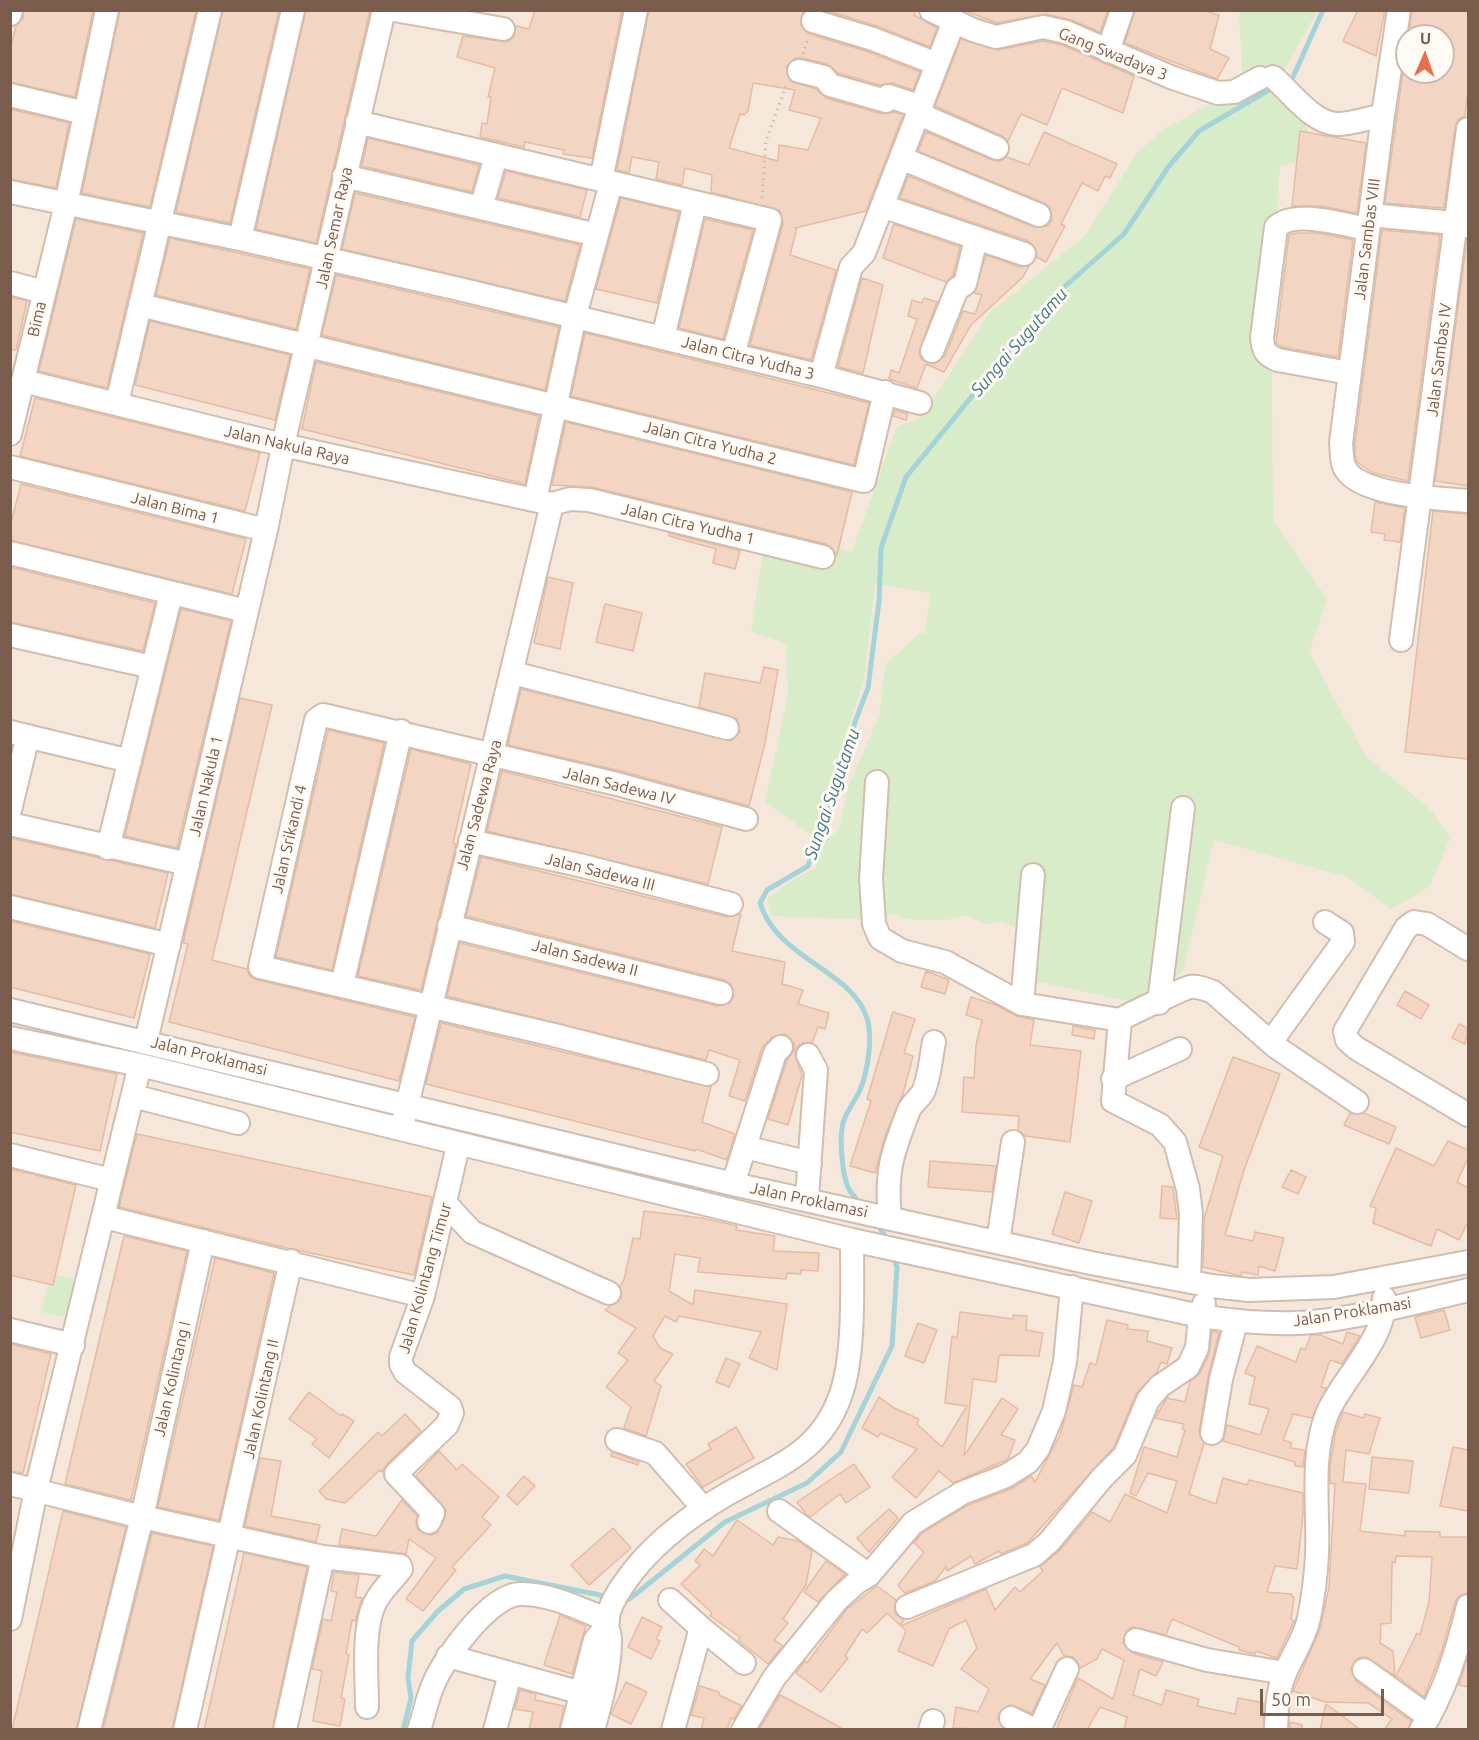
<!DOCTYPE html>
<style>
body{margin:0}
#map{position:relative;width:1479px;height:1740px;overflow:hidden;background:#fdf6ec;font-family:Ubuntu,sans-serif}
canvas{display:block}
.frame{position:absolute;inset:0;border:12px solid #7a5c4d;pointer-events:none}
.north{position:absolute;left:1395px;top:24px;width:60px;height:60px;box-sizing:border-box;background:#fffaf3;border:2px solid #cabbb1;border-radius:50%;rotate:2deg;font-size:16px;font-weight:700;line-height:24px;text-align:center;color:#7a5c4d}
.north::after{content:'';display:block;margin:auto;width:21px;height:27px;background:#e76f51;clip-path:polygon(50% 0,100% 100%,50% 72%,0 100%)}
.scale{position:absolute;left:1260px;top:1689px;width:124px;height:27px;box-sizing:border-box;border:3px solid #7a5c4d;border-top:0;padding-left:8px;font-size:18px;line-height:21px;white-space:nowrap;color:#7a5c4d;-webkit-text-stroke:4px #fffaf3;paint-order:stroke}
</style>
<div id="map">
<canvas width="1479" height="1740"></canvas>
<div class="frame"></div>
<div class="north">U</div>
<div class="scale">50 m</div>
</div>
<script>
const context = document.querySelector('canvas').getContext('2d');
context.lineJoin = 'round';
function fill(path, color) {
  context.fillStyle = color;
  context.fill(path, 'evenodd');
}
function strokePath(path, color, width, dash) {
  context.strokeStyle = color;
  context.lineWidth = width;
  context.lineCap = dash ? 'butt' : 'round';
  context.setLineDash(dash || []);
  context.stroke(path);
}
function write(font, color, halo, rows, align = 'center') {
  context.font = font + ' Ubuntu,sans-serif';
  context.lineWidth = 6;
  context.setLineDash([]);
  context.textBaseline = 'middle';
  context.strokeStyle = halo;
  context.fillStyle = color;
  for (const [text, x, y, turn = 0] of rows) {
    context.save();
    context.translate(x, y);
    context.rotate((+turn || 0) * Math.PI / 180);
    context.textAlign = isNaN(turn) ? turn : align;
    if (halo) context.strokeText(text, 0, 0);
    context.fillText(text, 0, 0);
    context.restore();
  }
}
fill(new Path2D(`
 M11,11H1468V1729H11ZM1407,36H1443V72H1407Z`), '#f5e8da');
fill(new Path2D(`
 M1239,11H1317L1283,73L1309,117L1305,159L1280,166L1271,289L1273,520L1327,599L1309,652L1366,757L1430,809L1450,838L1429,887L1391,909L1347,877L1214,840L1183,971L1138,1003L1020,978L1018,929L1003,921L986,924L966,915L946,920H922L904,919L895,914L874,920L771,916L767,899L791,881L816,868L822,843L838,831L849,785L879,716L885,665L920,633L925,634L930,593L875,584L864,679L813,836L765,802L788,695L786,644L751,631L766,532L852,552L897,426L921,418L989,313L1085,236L1137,153L1163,130L1243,86Z
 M51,1273L75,1279L65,1317L41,1312Z`), '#d8ecc9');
strokePath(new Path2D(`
 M1285,81L1293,77L1323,10
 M862,1205C858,1200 853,1196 850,1191C842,1178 839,1138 843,1123C846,1112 855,1101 860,1090C868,1071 873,1038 867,1018C852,970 777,959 760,903L767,890L808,866L833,800L855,722L868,688L879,601L881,548L906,477L1053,297L1124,234L1169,166L1199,131L1274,87
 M877,1223L888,1241
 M622,1599L627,1600L632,1597L725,1522L807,1483L841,1452L892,1346L897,1267L893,1255
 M403,1730L411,1698L408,1678L412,1641L437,1612L464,1589L505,1576L610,1597`), '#a5d3da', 5);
const building = new Path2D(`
 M24,10H93L75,97L10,82V49L16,26L23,18Z
 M120,10H196L150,207L82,193Z
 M223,10H279L230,223L176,212Z
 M306,10H370L316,243L256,229Z
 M535,10H622L592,158L563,154L564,150L525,142L524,147L480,137L482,123L487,124L491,97H488L495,68L457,57L463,36L507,42L514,37L516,26L529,29Z
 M649,10H805L800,24L809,34L869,52L920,72L913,90L892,83L880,85L838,73L827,64L802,58H795L786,67L790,81L816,89L826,98L882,114L894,112L903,115L866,211L795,228H797L790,255L836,270L811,360L750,345L783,224L780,211L711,192L712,175L685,168L682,185L656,179L659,162L632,157L629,173L617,170ZM753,83L795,90L789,110L821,118L808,150L779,145L778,161L729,148L740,114L744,115L748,111Z
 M825,10H916L914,15L937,28L930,47L877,26Z
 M963,10H1108L1100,32L1071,20L1046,14L997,23Z
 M1135,10H1202L1219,15L1210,49L1229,58L1217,79L1125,43Z
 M1358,10H1385L1376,56L1343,41Z
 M1412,10H1468V90L1465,116L1458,120L1455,127L1444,208L1385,203L1403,72H1443V36H1409Z
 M961,39L998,50L1043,41L1062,45L1134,76L1123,113L1062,88L1047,125L1021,114L1008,141L1002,136L935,106Z
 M10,109L69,123L56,188L10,179Z
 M1300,131L1366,143L1357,213L1321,206H1292Z
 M926,132L992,160L999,161L1007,157L1029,165L1044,132L1117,164L1110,178L1105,176L1098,191L1082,183L1061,224L1065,226L1046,262L1037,257L1034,246L1028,241L900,198L908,176L1034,227L1047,226L1052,220L1050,207L1044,203L918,151Z
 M368,138L479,165L472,192L362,166Z
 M506,171L587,190L580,217L498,198Z
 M355,193L580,245L565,301L342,249Z
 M621,198L679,212L657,303L596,289Z
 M76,219L143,233L107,388L39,371Z
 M705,219L753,230L723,339L679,328Z
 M894,224L960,247L953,275L946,282L883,258Z
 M1382,230L1440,235L1408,481L1373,473L1357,462L1355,455V443Z
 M1297,233H1318L1353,240L1338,357L1282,347L1276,343L1289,235Z
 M170,238L310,269L296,329L156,295Z
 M1467,239H1468V486L1435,481Z
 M986,255L1020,267L1029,266L1023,277L971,325L944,372L926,364L917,388L889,379L891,370L899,373L917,319L908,316L912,300L922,303L924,298L937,302L919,352L922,360L934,364L945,356L963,311L975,314L982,295L974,293Z
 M336,275L559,327L545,390L322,335Z
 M862,278L883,285L863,373L838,367Z
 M10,297L27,301L16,350L10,349Z
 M150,321L290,355L275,420L135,385Z
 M585,333L869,403L854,465L571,396Z
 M316,362L539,416L525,484L302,429Z
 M35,398L260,453L245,511L20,456Z
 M895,410L908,414L906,420L893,416Z
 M566,422L852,492L837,555L826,544L592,487L552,485Z
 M21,484L246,539L232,594L10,540V527Z
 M1375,502L1405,508L1400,542L1384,540L1385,534L1371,532Z
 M1433,511L1468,514V759L1405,752Z
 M669,533L740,551L735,569L713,563L716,549L669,536Z
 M10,567L155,603L143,651L10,622Z
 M548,577L573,583L560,649L534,643Z
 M605,604L642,613L633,651L596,642Z
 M181,609L231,621L177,848L125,836Z
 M764,667L778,670L765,743L749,806L621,771L508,745L521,689L731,741L740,732L737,719L699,707L705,673L760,683Z
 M240,698L272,705L212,960L247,969L250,976L257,980L415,1017L399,1081L169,1022L188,944L183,943Z
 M328,730L384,743L332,970L276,957Z
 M411,749L471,764L453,843L456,844L421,990L358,976Z
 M502,771L722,827L708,884L487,831Z
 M10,838L168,873L155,928L10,894Z
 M481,857L728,917L741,914L732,951L785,962L782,984L803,990L798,1004L829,1013L825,1029L818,1027L812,1043H802L796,1048L795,1055L802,1075L788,1125L768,1119L787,1060L794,1050V1043L785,1034L772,1037L762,1048L745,1101L729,1096L740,1060L709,1050L706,1060L447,996L460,943L718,1006L730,1003L734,996L731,984L724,980L466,916Z
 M10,921L150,954L134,1018L10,987Z
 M926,971L949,980L945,994L921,987Z
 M1405,991L1429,1005L1421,1019L1397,1005Z
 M971,997L996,1005L1016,1016L1034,1020L1030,1045L1081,1051L1070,1142L1025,1136L1018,1130L1019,1116L962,1112L964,1077L974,1078L976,1045L982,1020L966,1015Z
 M893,1012L915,1019L904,1053L913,1056L903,1094L886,1133L875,1173L850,1166L871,1101L867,1099Z
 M441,1023L711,1087L702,1122L735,1134L727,1160L696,1149L695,1151L426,1084Z
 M1459,1024L1468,1028L1465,1044L1452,1038Z
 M1073,1026L1095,1030L1094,1039L1072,1035Z
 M10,1052L117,1074L100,1151L10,1132Z
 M1233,1057L1280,1074L1244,1170L1225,1235L1253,1241L1255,1232L1284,1238L1275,1271L1259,1266L1258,1275L1242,1272L1241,1276L1237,1275L1203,1267L1204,1219L1223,1156L1199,1147Z
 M1350,1113H1364L1396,1127L1389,1144L1344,1125Z
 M137,1134L432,1197L414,1275L287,1248L119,1207Z
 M1448,1141L1468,1150V1158L1457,1182L1468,1188V1222L1459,1240L1437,1229L1431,1246L1373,1223L1376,1208L1370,1206L1396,1148L1434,1166Z
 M930,1161L996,1166L992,1192L928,1187Z
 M11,1169L76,1185L53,1285L10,1275Z
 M1291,1170L1306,1177L1298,1194L1282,1187Z
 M1162,1186L1173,1187L1177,1219L1160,1218Z
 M1065,1192L1092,1201L1079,1243L1052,1234Z
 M644,1211L702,1218L737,1226L736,1230L775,1236L773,1251L819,1253L818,1271L801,1270V1274L787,1273L786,1279L698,1272L700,1258L675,1254L669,1291L693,1305L695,1290L787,1304L777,1370L749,1358L761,1332L679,1316L676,1322L665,1316L653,1336L660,1348L673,1354L654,1381L661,1386L646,1436L624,1428L631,1407L606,1387L628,1360L618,1353L636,1328L605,1310L621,1298L620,1286L624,1280L633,1238L640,1239Z
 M124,1236L187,1251L131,1500L65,1484Z
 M215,1258L274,1273L219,1520L158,1507Z
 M1444,1310L1450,1330L1421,1338L1415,1317Z
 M960,1312L1013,1319V1315L1027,1316L1026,1330L1043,1333L1039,1356L999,1355L996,1382L973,1379L964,1456L1002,1398L1018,1409L1001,1435L1015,1440L1008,1459L953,1483L939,1471L916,1498L892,1477L917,1449L880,1433L878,1437L862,1428L879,1397L894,1408L919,1419L917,1424L942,1447L967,1406L945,1403L952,1336L957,1338Z
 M1107,1320L1128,1325L1127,1329L1148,1331L1147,1341L1172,1348L1167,1364L1161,1362L1157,1372L1136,1394L1114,1447L1027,1543L1001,1554L999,1551L975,1564L971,1556L947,1571L946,1567L935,1581L905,1593L898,1585L924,1552L914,1543L922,1533L968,1505L1011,1489L1031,1476L1035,1482L1060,1435L1074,1385L1082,1387L1090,1363L1096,1365Z
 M918,1323L937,1330L924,1363L905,1356Z
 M1212,1331L1219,1333L1208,1377L1199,1431L1204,1443L1189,1494L1216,1504L1223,1478L1247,1485L1249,1480L1303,1493V1515L1297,1569L1275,1566L1267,1592L1291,1594L1294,1598L1291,1619L1294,1621L1277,1658L1256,1651L1255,1654L1239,1650V1647L1172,1619L1166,1635L1133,1627L1126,1631L1123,1643L1132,1653L1163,1662L1156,1676L1140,1669L1133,1695L1162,1705L1166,1690L1199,1699L1197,1706L1235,1714L1238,1698L1264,1703L1263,1730H1124L1127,1717L1100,1707L1087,1730H1056L1078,1678L1113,1699L1124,1660L1102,1649L1097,1659L1080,1668L1073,1657L1064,1656L1057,1643L1030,1679L1045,1685L1032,1713L1010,1705L999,1713L998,1719L1004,1730L953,1728L956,1707L978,1712L989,1689L961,1669L977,1648L966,1620L949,1629L933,1666L898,1651L906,1631L901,1626L986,1589L995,1610L1015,1587L1020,1592L1043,1571L1040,1567L1059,1551L1092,1512L1110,1522L1125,1494L1167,1513L1177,1481L1148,1473L1136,1496L1130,1493L1144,1447L1177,1457L1185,1430L1182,1429L1184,1424L1155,1418L1167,1398L1185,1402L1190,1382L1200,1373L1209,1354Z
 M1347,1332L1360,1336L1342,1364L1330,1360L1321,1387L1326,1388L1312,1418L1293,1414L1283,1440L1292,1443L1290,1448L1305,1450L1303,1467L1295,1466V1462L1223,1441L1227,1425L1260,1435L1269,1409L1249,1404L1255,1377L1245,1373L1257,1346L1296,1362L1301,1348L1305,1350L1311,1335H1320L1343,1344Z
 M10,1344L51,1354L23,1473L10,1471Z
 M726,1358L740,1364L729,1387L716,1382Z
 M309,1392L341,1416L342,1414L354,1421L329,1458L312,1444L317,1439L289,1419Z
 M1343,1412L1363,1418L1365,1414L1380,1418L1369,1454L1346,1450L1343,1482L1366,1484L1360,1531L1405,1536V1531L1440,1532V1537H1468V1593L1459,1596L1455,1602L1442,1650L1424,1697L1396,1676L1417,1633L1420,1635L1429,1602L1432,1557L1396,1556L1395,1563L1392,1562L1391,1623L1381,1624L1380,1643L1393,1651L1395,1676L1366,1657L1358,1658L1351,1668L1356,1681L1411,1721L1408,1730H1384L1392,1719L1368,1703L1325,1702L1293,1691L1320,1629L1329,1587L1335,1484L1330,1483V1467L1335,1434Z
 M405,1414L421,1431L387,1464L382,1472L380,1470L345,1503L326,1499L319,1491L378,1432L382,1436Z
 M736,1427L754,1458L703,1487L686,1464L711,1449L708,1444Z
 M1453,1447L1468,1450V1511L1440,1506Z
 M439,1451L457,1470L462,1464L499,1497L482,1517L491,1525L452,1567L456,1570L423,1611L406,1599L436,1558L409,1539L406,1554L339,1545L342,1529L376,1536L402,1500L417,1516L416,1523L418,1530L430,1535L437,1533L445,1518L446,1510L416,1476Z
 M612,1452L639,1462L638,1465L611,1456Z
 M1372,1457L1413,1461L1409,1493L1369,1489Z
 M260,1458L281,1461L271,1516L320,1525L316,1542L245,1526Z
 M854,1464L870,1487L846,1503L840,1494L810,1517L806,1514L797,1502Z
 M524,1476L535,1486L517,1505L507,1495Z
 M889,1509L898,1518L869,1552L857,1538Z
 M63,1511L126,1527L76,1730H12Z
 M737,1520L773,1545L778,1537L798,1541L812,1551L806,1585L783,1619L788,1623L774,1640L783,1646L768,1664L738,1640L740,1637L710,1616L712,1613L681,1584L700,1565L695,1561L704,1549L713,1556Z
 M613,1528L631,1548L589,1585L571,1565Z
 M152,1533L213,1546L172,1730H103Z
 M244,1553L307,1567L272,1730H204Z
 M826,1561L845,1574L818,1602L804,1592Z
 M334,1572L359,1575L355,1597L362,1598L355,1621L352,1620L346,1654L349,1655L341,1698L345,1699L340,1726L313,1721L322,1671L312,1669L323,1619L331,1621L337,1592L331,1591Z
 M877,1586L896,1600L895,1613L904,1620L900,1625L887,1613L867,1633L862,1629L845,1656L848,1658L821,1692L796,1673L805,1661L807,1663L847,1609Z
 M560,1615L586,1626L572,1674L544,1665Z
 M642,1617L662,1627L656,1639L660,1641L651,1659L628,1647Z
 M1468,1656V1687L1459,1685Z
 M626,1682L647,1692L631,1724L611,1714Z
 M700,1686L719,1692V1695L742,1706L734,1719L731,1718L727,1730H701L704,1718L691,1715Z
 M520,1690L536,1694L535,1700L564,1706L559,1730H529L533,1712L515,1709Z
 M780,1695L801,1706L845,1730H759Z
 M1326,1704L1361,1730H1320Z
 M1290,1722L1302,1725V1730H1290Z`);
fill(building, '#f3d5c3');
strokePath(building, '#e6bba3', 1.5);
const minor = new Path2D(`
 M394,10L503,29
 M931,10L973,30L996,37L1043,27L1066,32L1173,78L1218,93L1234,92L1260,78
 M1399,10L1383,115L1341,443C1342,451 1341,463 1346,470C1363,496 1439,498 1468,501
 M10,14L11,10
 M813,21L873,39L937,64
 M1108,51L1122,10
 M799,71L824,77L830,85L886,101L888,96L922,107
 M1273,77C1291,92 1312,123 1337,124C1351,124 1369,118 1383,115
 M10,95L85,113
 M919,114L997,148
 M357,122L770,220L733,355
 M901,158L1039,215
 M344,176L597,235
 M601,180L636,10
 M10,192L240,239L459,289L821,376L920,403
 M882,206L1024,254
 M481,208L496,156
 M1370,215L1454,223L1467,226
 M240,239L293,10
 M10,283L44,292
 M140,305L864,481L885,392
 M663,338L695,203
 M932,351L957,289L965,284L976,239
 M1349,373L1278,360C1266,355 1263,351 1262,338L1276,227C1295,209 1343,225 1368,229
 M821,376L851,267L864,253L954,21
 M23,381L283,445L552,504L570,499L589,500L823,557
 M117,403L210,10
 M10,434L66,204L107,10
 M283,445L384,10
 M10,467L266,530L281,456
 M535,500L575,316L611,183
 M10,553L246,611
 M10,635L152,667
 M1401,640L1468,129
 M513,673L727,728
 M10,732L130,761
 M877,782L871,879L874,924L880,938L902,951L945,962L1022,1004
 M10,810L28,736
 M10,824L188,864
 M470,841L579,865L731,904
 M108,848L171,594
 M1033,875L1022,1004L1120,1020
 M10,907L169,945
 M449,926L721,993
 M1468,949L1427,924L1414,922L1406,928L1345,1031L1347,1040L1356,1048L1468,1115
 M342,985L401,731
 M1159,1003L1183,808
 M10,1010L733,1184L1091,1263L1212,1286L1249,1290L1334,1287L1468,1262
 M10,1038L140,1065L852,1240L1200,1316C1232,1321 1263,1324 1296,1323C1348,1321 1417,1302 1468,1290
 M146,1041L266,530
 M1271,1042L1343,942L1342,933L1325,922
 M707,1074L554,1035L260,967L316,720L323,715L617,784L746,819
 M1113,1079L1180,1049
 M133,1096L238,1123
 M404,1118L552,504
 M745,1147L810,1163
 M10,1155L111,1180
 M733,1184L775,1053L781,1047
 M807,1198L816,1070L808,1055
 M446,1204L472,1232L609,1293
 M104,1217L423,1296
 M890,1217C885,1171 893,1151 909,1110C913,1101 923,1097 925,1087C930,1073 931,1057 934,1042
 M998,1242L1013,1142
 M1189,1281L1191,1214L1188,1189L1175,1142L1160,1125L1113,1101L1120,1020C1125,1016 1185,988 1190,987C1198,986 1205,989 1213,992L1276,1047L1357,1102
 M10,1330L73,1345
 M1212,1433L1221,1379L1236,1322
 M617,1440L655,1453L704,1509
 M10,1484L142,1517L323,1557L400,1566L401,1569C393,1580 381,1590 375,1603C362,1628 367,1678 367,1707
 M779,1511L869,1575
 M429,1522L433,1513L396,1474L447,1425L452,1413L450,1407L405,1372L401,1364V1357L423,1296L458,1146
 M670,1600L701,1628L673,1730
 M907,1607L1034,1555L1049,1542L1102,1478L1125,1455L1148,1400L1160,1386L1188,1367L1197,1348L1200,1316L1204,1304
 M10,1619L36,1490L140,1065
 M701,1628L744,1663
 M1136,1640L1207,1660L1285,1673
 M448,1656L582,1693
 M1364,1670L1429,1717
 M1011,1718L1035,1730
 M89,1730L142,1517L203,1241
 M185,1730L291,1261
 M285,1730L323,1557
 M419,1730C424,1715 427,1699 433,1685C444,1658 489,1596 519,1594C550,1593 580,1609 608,1620
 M495,1730L510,1674
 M572,1730L595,1640L607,1625
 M593,1730C601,1702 610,1669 610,1640C610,1634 607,1628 607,1622C608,1609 616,1595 623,1585C649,1546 689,1516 729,1493C778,1465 821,1453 841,1394C855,1354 852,1283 852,1240
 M743,1730L774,1678L837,1600L856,1583L869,1575L913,1523L962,1493L1006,1476L1028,1462L1038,1449L1054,1411L1065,1362L1072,1287
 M930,1730L933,1721
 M1039,1730L1067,1669
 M1276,1730C1277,1710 1277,1689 1286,1671C1294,1653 1305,1637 1309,1618C1313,1598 1316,1575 1317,1554C1319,1509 1310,1458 1327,1414C1341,1380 1388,1337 1384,1298
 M1421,1730C1445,1693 1458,1648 1468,1606`);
strokePath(minor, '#d1beb0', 26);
strokePath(new Path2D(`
 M803,54L808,38
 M762,198L766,141L786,86`), '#d9b8a5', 3, [1.5, 4.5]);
strokePath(minor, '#fff', 22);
write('16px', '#7a5c4d', '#fffaf3', [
 ["Gang Swadaya 3",1113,54,22],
 ["Jalan Semar Raya",334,228,-78],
 ["Jalan Sambas VIII",1367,239,-83],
 ["Bima",37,319,-77],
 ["Jalan Citra Yudha 3",748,358,14],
 ["Jalan Sambas IV",1439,360,-83],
 ["Jalan Citra Yudha 2",710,443,14],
 ["Jalan Nakula Raya",287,445,13],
 ["Jalan Bima 1",175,508,14],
 ["Jalan Citra Yudha 1",688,524,13],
 ["Jalan Nakula 1",206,786,-77],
 ["Jalan Sadewa IV",619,786,14],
 ["Jalan Sadewa Raya",479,805,-75],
 ["Jalan Srikandi 4",289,839,-77],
 ["Jalan Sadewa III",600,872,14],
 ["Jalan Sadewa II",585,958,14],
 ["Jalan Proklamasi",209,1056,14],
 ["Jalan Proklamasi",809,1200,12],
 ["Jalan Kolintang Timur",425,1278,-74],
 ["Jalan Proklamasi",1352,1312,-9],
 ["Jalan Kolintang I",172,1379,-77],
 ["Jalan Kolintang II",261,1399,-78]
]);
write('italic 18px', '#437c86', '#fffaf3', [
 ["Sungai Sugutamu",1019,342,-49],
 ["Sungai Sugutamu",832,794,-71]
]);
</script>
